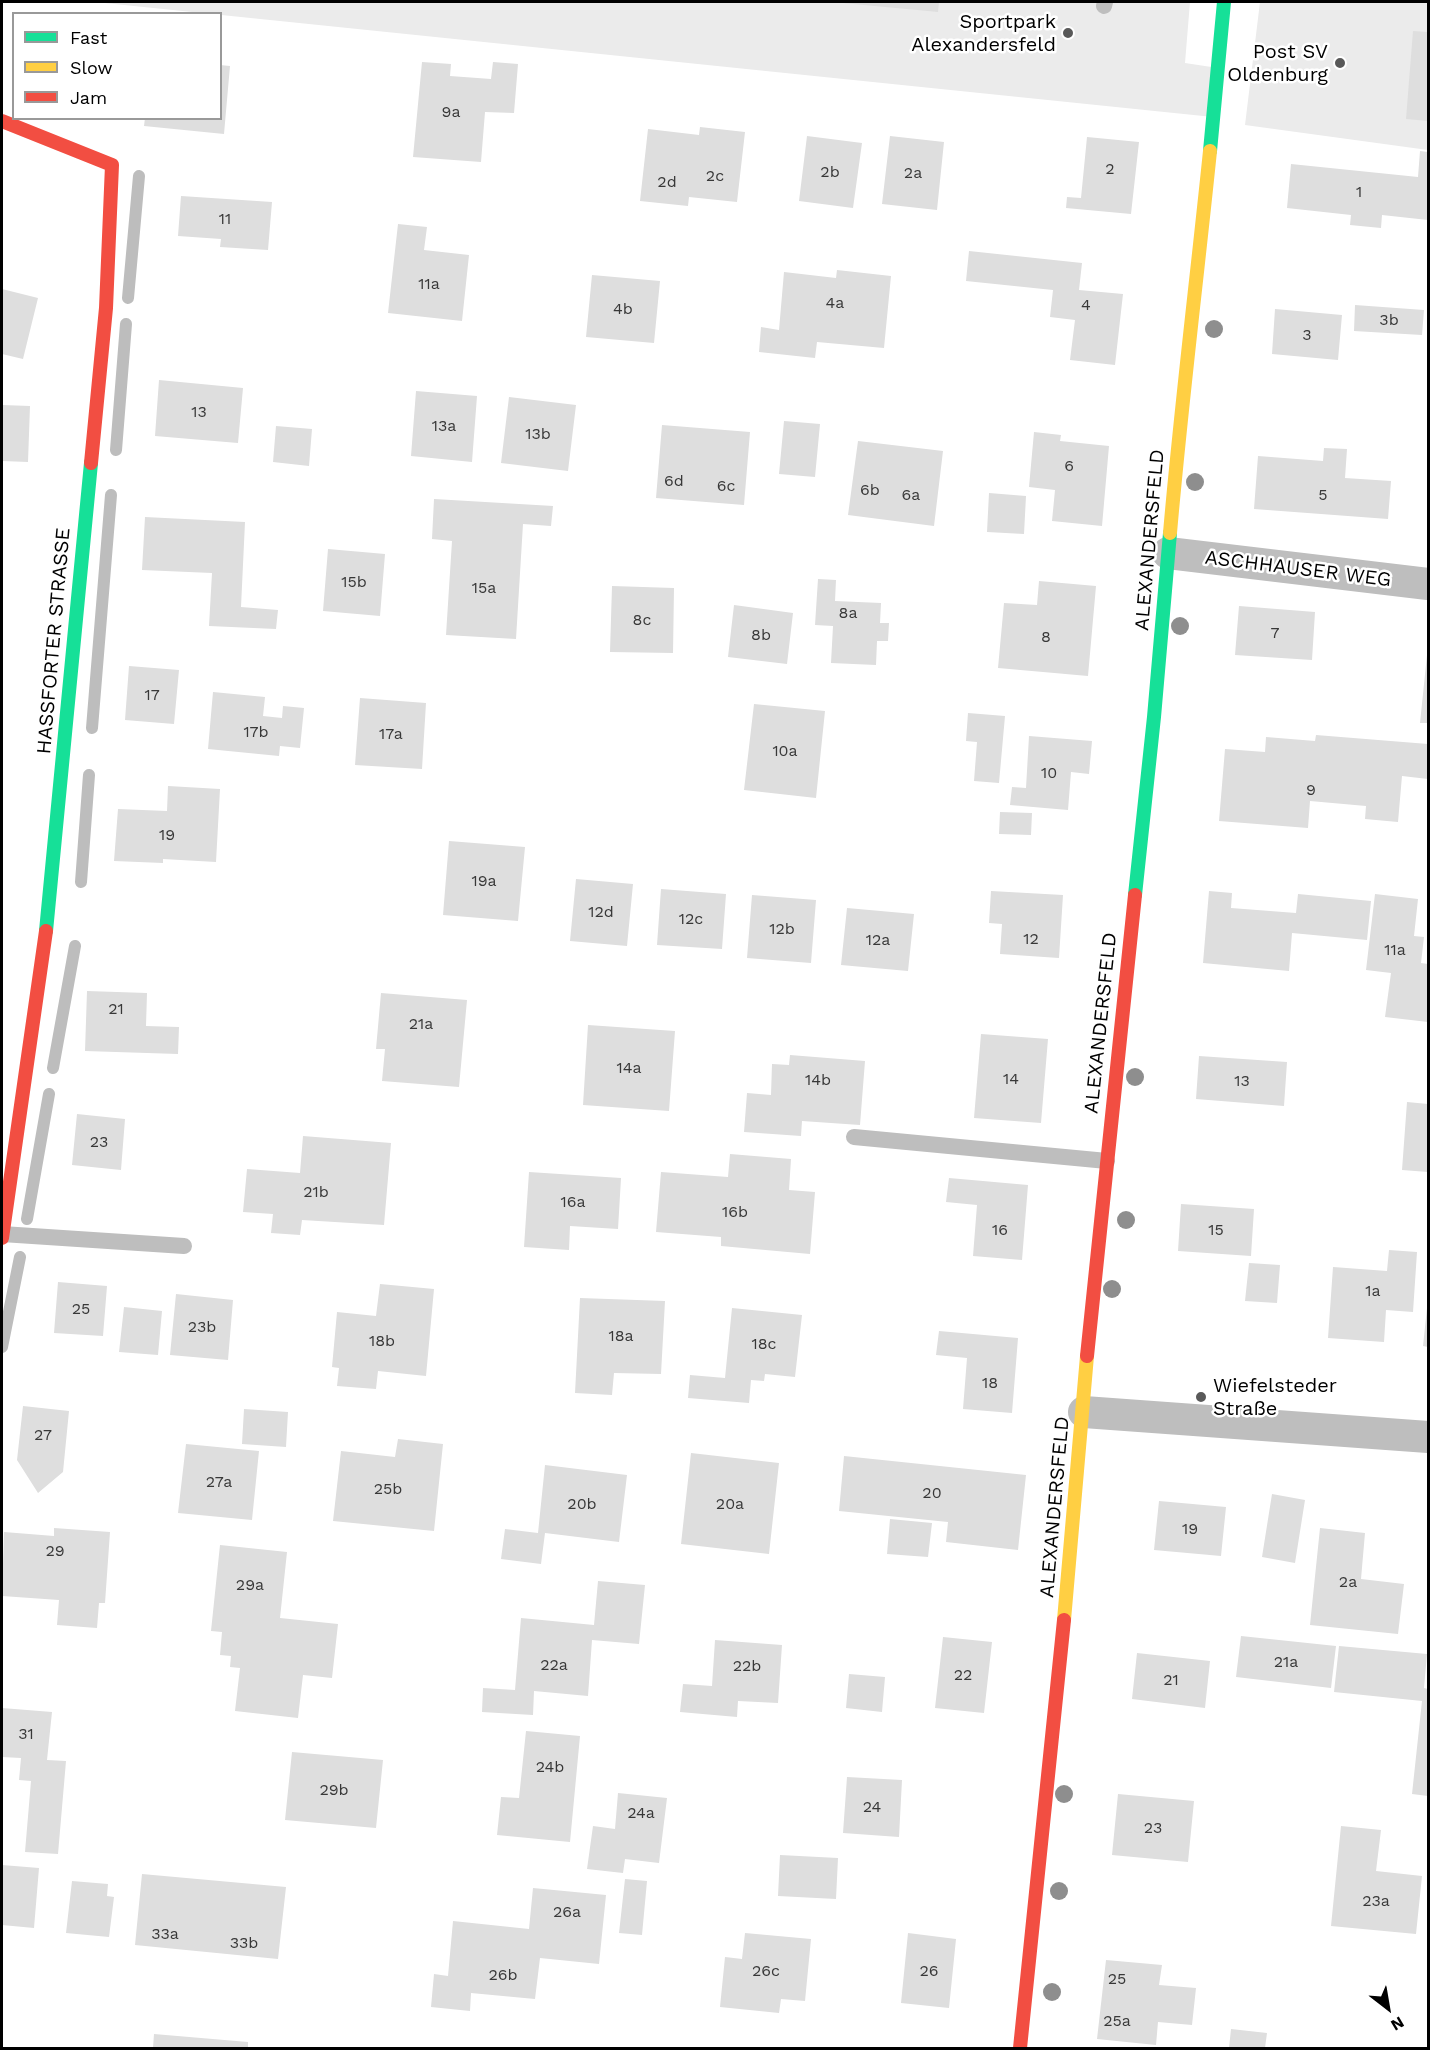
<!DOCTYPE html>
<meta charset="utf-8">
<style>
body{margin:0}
#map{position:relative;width:1430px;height:2050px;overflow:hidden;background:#fff;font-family:"Work Sans",sans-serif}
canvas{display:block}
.frame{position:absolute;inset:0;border:3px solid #000;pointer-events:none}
.legend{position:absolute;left:12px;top:12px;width:210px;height:108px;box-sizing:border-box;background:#fff;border:2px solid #999;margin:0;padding:8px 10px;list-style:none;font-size:18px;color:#000}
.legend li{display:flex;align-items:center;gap:12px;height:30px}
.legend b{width:30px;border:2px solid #999}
.north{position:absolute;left:1358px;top:1978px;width:60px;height:60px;-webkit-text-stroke:4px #fff;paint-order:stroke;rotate:149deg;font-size:16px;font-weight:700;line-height:24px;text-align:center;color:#000}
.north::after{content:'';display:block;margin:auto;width:21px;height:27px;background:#000;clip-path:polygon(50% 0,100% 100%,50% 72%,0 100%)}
</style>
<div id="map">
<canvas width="1430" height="2050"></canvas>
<div class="frame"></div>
<ul class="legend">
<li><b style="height:8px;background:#16e098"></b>Fast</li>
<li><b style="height:8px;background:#ffcf43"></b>Slow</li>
<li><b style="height:8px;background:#f24e42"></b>Jam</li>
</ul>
<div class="north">N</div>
</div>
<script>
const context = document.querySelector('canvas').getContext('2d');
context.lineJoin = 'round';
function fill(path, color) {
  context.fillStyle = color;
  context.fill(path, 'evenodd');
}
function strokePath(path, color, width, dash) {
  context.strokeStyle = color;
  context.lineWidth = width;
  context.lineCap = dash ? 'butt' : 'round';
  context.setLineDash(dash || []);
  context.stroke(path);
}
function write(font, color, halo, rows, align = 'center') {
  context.font = font + ' "Work Sans",sans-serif';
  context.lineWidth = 5;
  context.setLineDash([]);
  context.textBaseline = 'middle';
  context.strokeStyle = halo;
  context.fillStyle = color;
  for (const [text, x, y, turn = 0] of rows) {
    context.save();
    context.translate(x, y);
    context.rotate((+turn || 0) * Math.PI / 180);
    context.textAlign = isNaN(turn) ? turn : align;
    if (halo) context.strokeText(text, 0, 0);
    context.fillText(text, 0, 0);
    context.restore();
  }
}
fill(new Path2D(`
 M95,2H1190L1185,63L1218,68L1213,117Z
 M1260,2H1428V150L1245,125Z`), '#ebebeb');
strokePath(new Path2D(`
 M128,298L139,176
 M116,450L126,324
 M92,728L111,495
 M81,882L89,775
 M53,1068L75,946
 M27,1219L49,1094
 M2,1347L20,1257`), '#bdbdbd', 12);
fill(new Path2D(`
 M843,2H939L938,12L843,3Z
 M1413,31L1428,32V121L1406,119Z
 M422,62L451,64L450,76L491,79L493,62L518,64L514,113L485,112L481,162L413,157Z
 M220,65L230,66L224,134L144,126L145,118H220Z
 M700,127L745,132L737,202L689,197L688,206L640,201L648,129L699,135Z
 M807,136L862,143L853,208L799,201Z
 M890,136L944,142L937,210L882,204Z
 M1087,137L1139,142L1131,214L1066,208L1067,197L1081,198Z
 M1420,151L1428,152V220L1382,215L1381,228L1350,225L1351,215L1287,208L1291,164L1418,177Z
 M181,196L272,202L268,250L220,247L221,239L178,236Z
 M398,224L427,227L424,250L469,255L462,321L388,313Z
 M969,251L1082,263L1079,290L1123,294L1115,365L1070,360L1075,320L1050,317L1053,290L966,281Z
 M837,270L891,276L884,348L817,342L815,358L759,352L761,327L779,330L784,272L836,278Z
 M592,275L660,281L654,343L586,337Z
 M2,289L38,298L23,359L2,354Z
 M1355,305L1424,310L1422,335L1354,331Z
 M1275,309L1342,315L1338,360L1272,354Z
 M159,380L243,388L238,443L155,436Z
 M416,391L477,396L472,462L411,456Z
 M509,397L576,405L568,471L501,463Z
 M2,405L30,406L28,462L2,461Z
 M784,421L820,424L815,477L779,474Z
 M662,425L750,432L744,505L656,498Z
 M276,426L312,429L309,466L273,462Z
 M1034,432L1061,435L1060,441L1109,446L1102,526L1052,521L1055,490L1029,487Z
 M858,441L943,451L934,526L848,515Z
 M1324,448L1347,449L1345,478L1391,481L1388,519L1254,509L1258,456L1323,461Z
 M989,493L1026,496L1024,534L987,532Z
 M434,499L553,506L551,526L523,524L516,639L446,635L452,541L432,539Z
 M145,517L245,522L241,607L278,610L276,629L209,626L212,573L142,570Z
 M328,549L385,554L380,616L323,611Z
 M818,579L836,580L835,601L881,603L880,623H889L888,641H877L876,665L831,663L833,626L815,625Z
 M1039,581L1096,586L1088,676L998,668L1004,603L1037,605Z
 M612,586L674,588L673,653L610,652Z
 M734,605L793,613L787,664L728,657Z
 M1239,606L1315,612L1312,660L1235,655Z
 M1427,655H1428V723H1420Z
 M129,666L179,670L174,724L125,720Z
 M213,692L265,697L263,716L282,718L283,706L304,708L300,748L280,746L279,756L208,749Z
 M360,698L426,703L422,769L355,765Z
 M754,704L825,711L816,798L744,790Z
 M968,713L1005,716L999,783L974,781L977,742L966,741Z
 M1316,735L1428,744V779L1402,776L1398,822L1365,819L1366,806L1310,801L1308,828L1219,821L1225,749L1265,752L1266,737L1315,741Z
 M1029,736L1092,741L1089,774L1071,772L1068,810L1010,805L1012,787L1026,788Z
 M168,786L220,789L216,862L163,859V863L114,861L118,809L167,811Z
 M1000,812L1032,813L1031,835L999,834Z
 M449,841L525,847L518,921L443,915Z
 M576,879L633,884L627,946L570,941Z
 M661,889L726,894L722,949L657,945Z
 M991,891L1063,895L1059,958L1000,954L1002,924L989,923Z
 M1209,891L1232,893L1231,908L1296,913L1298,894L1371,901L1367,940L1292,933L1289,971L1203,963Z
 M1375,894L1418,899L1414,936L1424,937L1421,963L1428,964V1022L1385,1017L1391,973L1366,970Z
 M752,895L816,900L811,963L747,958Z
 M847,908L914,914L908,971L841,965Z
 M87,991L147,993L146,1026L179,1027L178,1054L85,1051Z
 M381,993L467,1000L459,1087L382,1081L385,1049H376Z
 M588,1025L675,1031L669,1111L583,1105Z
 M981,1034L1048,1039L1041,1123L974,1118Z
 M790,1055L865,1061L860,1125L802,1121L801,1136L744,1132L747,1093L771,1095L772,1064L789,1065Z
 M1199,1056L1287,1062L1284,1106L1196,1099Z
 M1407,1102L1428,1104V1172L1402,1170Z
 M77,1114L125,1119L121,1170L72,1165Z
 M303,1136L391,1143L384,1225L302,1220L300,1235L271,1233L273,1214L243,1212L247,1169L300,1173Z
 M730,1154L791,1159L789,1190L815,1192L810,1254L721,1246V1237L656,1232L661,1172L728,1177Z
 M529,1172L621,1178L618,1229L570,1226L569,1250L524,1247Z
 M949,1178L1028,1185L1022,1260L973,1256L977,1205L946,1202Z
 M1181,1204L1254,1209L1251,1256L1178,1251Z
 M1389,1250L1417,1252L1413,1312L1386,1310L1384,1342L1328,1338L1333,1267L1387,1271Z
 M1249,1263L1280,1265L1277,1303L1245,1301Z
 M58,1282L107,1286L103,1336L54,1333Z
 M380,1284L434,1289L426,1376L378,1371L376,1389L337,1386L339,1368L332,1367L337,1312L376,1316Z
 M176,1294L233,1300L228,1360L170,1355Z
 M580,1298L665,1301L661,1374L614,1373L612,1395L575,1393Z
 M124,1307L162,1311L158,1355L119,1352Z
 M732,1308L802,1315L795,1377L765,1374L764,1381L751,1380L749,1403L688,1398L690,1375L725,1378Z
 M1427,1308H1428V1347L1423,1346Z
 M939,1331L1018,1338L1012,1413L963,1409L967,1358L936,1355Z
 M23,1406L69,1411L63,1472L38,1493L17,1460Z
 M244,1409L288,1412L286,1447L242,1444Z
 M398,1439L443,1444L434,1531L333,1521L341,1451L395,1457Z
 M186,1444L259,1451L252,1520L178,1513Z
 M691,1453L779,1463L769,1554L681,1544Z
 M844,1456L1026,1475L1018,1550L946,1542L948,1522L839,1511Z
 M545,1465L627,1475L619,1542L545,1533L541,1564L501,1559L505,1529L538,1533Z
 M1272,1494L1305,1500L1295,1563L1262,1557Z
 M1159,1501L1226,1507L1221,1556L1154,1550Z
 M890,1519L932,1523L928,1557L887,1554Z
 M54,1528L110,1532L105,1603H99L97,1628L57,1625L59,1600L2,1596L4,1532L54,1536Z
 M1320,1528L1365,1533L1361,1579L1404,1584L1398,1634L1310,1625Z
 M220,1545L287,1552L280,1618L338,1624L332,1678L303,1675L298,1718L235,1711L240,1668L230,1667L231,1656L220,1655L222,1632L211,1631Z
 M598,1581L645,1585L639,1644L592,1640L588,1696L534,1691L533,1715L482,1712L483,1688L515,1690L521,1618L594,1625Z
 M1241,1636L1336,1646L1331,1688L1236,1677Z
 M943,1637L992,1642L984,1713L935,1708Z
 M715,1640L782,1645L778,1703L738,1701L737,1717L680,1712L683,1684L712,1686Z
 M1339,1646L1427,1654L1424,1688L1428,1689V1796L1412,1794L1422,1701L1334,1692Z
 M1137,1653L1210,1661L1205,1708L1132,1699Z
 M849,1674L885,1677L882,1712L846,1708Z
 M2,1708L52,1712L47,1760L66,1761L58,1854L25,1852L31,1781L19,1780L21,1758L2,1757Z
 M526,1731L580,1736L570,1842L497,1835L501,1797L519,1798Z
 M292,1752L383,1760L376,1828L285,1820Z
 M847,1777L902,1780L899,1837L843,1833Z
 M618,1793L667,1798L659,1863L625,1859L623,1873L587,1869L593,1826L615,1829Z
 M1118,1794L1194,1801L1188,1862L1112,1855Z
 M1341,1826L1381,1830L1376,1871L1422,1876L1416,1934L1331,1926Z
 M780,1855L838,1858L836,1899L778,1896Z
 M2,1865L39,1868L34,1928L2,1925Z
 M142,1874L286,1887L278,1959L135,1945Z
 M625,1879L647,1881L642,1935L619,1933Z
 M72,1881L108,1884L107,1896L114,1897L109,1937L66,1933Z
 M533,1888L606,1895L599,1964L540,1958L535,1999L471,1993L470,2011L431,2007L434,1974L448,1976L453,1921L529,1929Z
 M745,1933L811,1939L805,2001L781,1999L779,2013L720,2007L725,1957L742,1959Z
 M908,1933L956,1939L949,2008L901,2003Z
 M1106,1960L1162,1965L1159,1985L1196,1988L1192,2025L1158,2022L1156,2045L1097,2039Z
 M1231,2029L1267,2033L1265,2048H1229Z
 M154,2034L248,2042V2048H153Z`), '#dedede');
strokePath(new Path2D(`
 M1104,6L1105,2
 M854,1137L1107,1161
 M2,1234L184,1246`), '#bebebe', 16);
strokePath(new Path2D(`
 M1168,553L1428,584
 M1084,1412L1428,1437`), '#bebebe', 32);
strokePath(new Path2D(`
 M1210,151L1224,2
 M1135,895L1154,717L1170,533
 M46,931L91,463`), '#16e098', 14);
strokePath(new Path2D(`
 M1170,533C1181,406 1197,278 1210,151
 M1064,1620L1087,1356`), '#ffcf43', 14);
strokePath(new Path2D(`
 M2,121L112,165L106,308L91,463
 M2,1238L46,931
 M1087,1356L1135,895
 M1020,2048L1064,1620`), '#f24e42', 14);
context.fillStyle = '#8e8e8e';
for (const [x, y] of [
 [1214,329],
 [1195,482],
 [1180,626],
 [1135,1077],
 [1126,1220],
 [1112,1289],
 [1064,1794],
 [1059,1891],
 [1052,1992]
]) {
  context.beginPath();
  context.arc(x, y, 9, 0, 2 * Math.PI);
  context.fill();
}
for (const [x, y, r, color] of [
 [1068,33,6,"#595959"],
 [1340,63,6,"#595959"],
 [1201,1397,6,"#595959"]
]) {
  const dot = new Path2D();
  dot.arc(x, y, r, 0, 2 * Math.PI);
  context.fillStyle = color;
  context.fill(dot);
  strokePath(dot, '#fff', 2);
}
write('16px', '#383838', null, [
 ["9a",451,112],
 ["2",1110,169],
 ["2b",830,172],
 ["2a",913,173],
 ["2c",715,176],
 ["2d",667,182],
 ["1",1359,192],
 ["11",225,219],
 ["11a",429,284],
 ["4a",835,303],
 ["4",1086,305],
 ["4b",623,309],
 ["3b",1389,320],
 ["3",1307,335],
 ["13",199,412],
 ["13a",444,426],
 ["13b",538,434],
 ["6",1069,466],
 ["6d",674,481],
 ["6c",726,486],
 ["6b",870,490],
 ["6a",911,495],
 ["5",1323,495],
 ["15b",354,582],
 ["15a",484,588],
 ["8a",848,613],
 ["8c",642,620],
 ["7",1275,633],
 ["8b",761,635],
 ["8",1046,637],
 ["17",152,695],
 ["17b",256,732],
 ["17a",391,734],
 ["10a",785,751],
 ["10",1049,773],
 ["9",1311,790],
 ["19",167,835],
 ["19a",484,881],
 ["12d",601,912],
 ["12c",691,919],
 ["12b",782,929],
 ["12",1031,939],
 ["12a",878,940],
 ["11a",1395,950],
 ["21",116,1009],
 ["21a",421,1024],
 ["14a",629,1068],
 ["14",1011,1079],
 ["14b",818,1080],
 ["13",1242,1081],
 ["23",99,1142],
 ["21b",316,1192],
 ["16a",573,1202],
 ["16b",735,1212],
 ["16",1000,1230],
 ["15",1216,1230],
 ["1a",1373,1291],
 ["25",81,1309],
 ["23b",202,1327],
 ["18a",621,1336],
 ["18b",382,1341],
 ["18c",764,1344],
 ["18",990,1383],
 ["27",43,1435],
 ["27a",219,1482],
 ["25b",388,1489],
 ["20",932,1493],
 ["20b",582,1504],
 ["20a",730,1504],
 ["19",1190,1529],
 ["29",55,1551],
 ["2a",1348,1582],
 ["29a",250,1585],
 ["21a",1286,1662],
 ["22a",554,1665],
 ["22b",747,1666],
 ["22",963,1675],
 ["21",1171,1680],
 ["31",26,1734],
 ["24b",550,1767],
 ["29b",334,1790],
 ["24",872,1807],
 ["24a",641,1813],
 ["23",1153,1828],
 ["23a",1376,1901],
 ["26a",567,1912],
 ["33a",165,1934],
 ["33b",244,1943],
 ["26c",766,1971],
 ["26",929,1971],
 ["26b",503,1975],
 ["25",1117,1979],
 ["25a",1117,2021]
]);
write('20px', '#000', '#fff', [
 ["Sportpark",1056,22],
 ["Alexandersfeld",1056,45],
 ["Post SV",1328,52],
 ["Oldenburg",1328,75],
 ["Wiefelsteder",1213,1386,"left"],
 ["Straße",1213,1409,"left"]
], 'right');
write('20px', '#000', '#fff', [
 ["ALEXANDERSFELD",1150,540,-85],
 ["ASCHHAUSER WEG",1298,569,7],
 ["HASSFORTER STRASSE",54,641,-85],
 ["ALEXANDERSFELD",1101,1023,-84],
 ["ALEXANDERSFELD",1055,1507,-85]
]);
</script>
